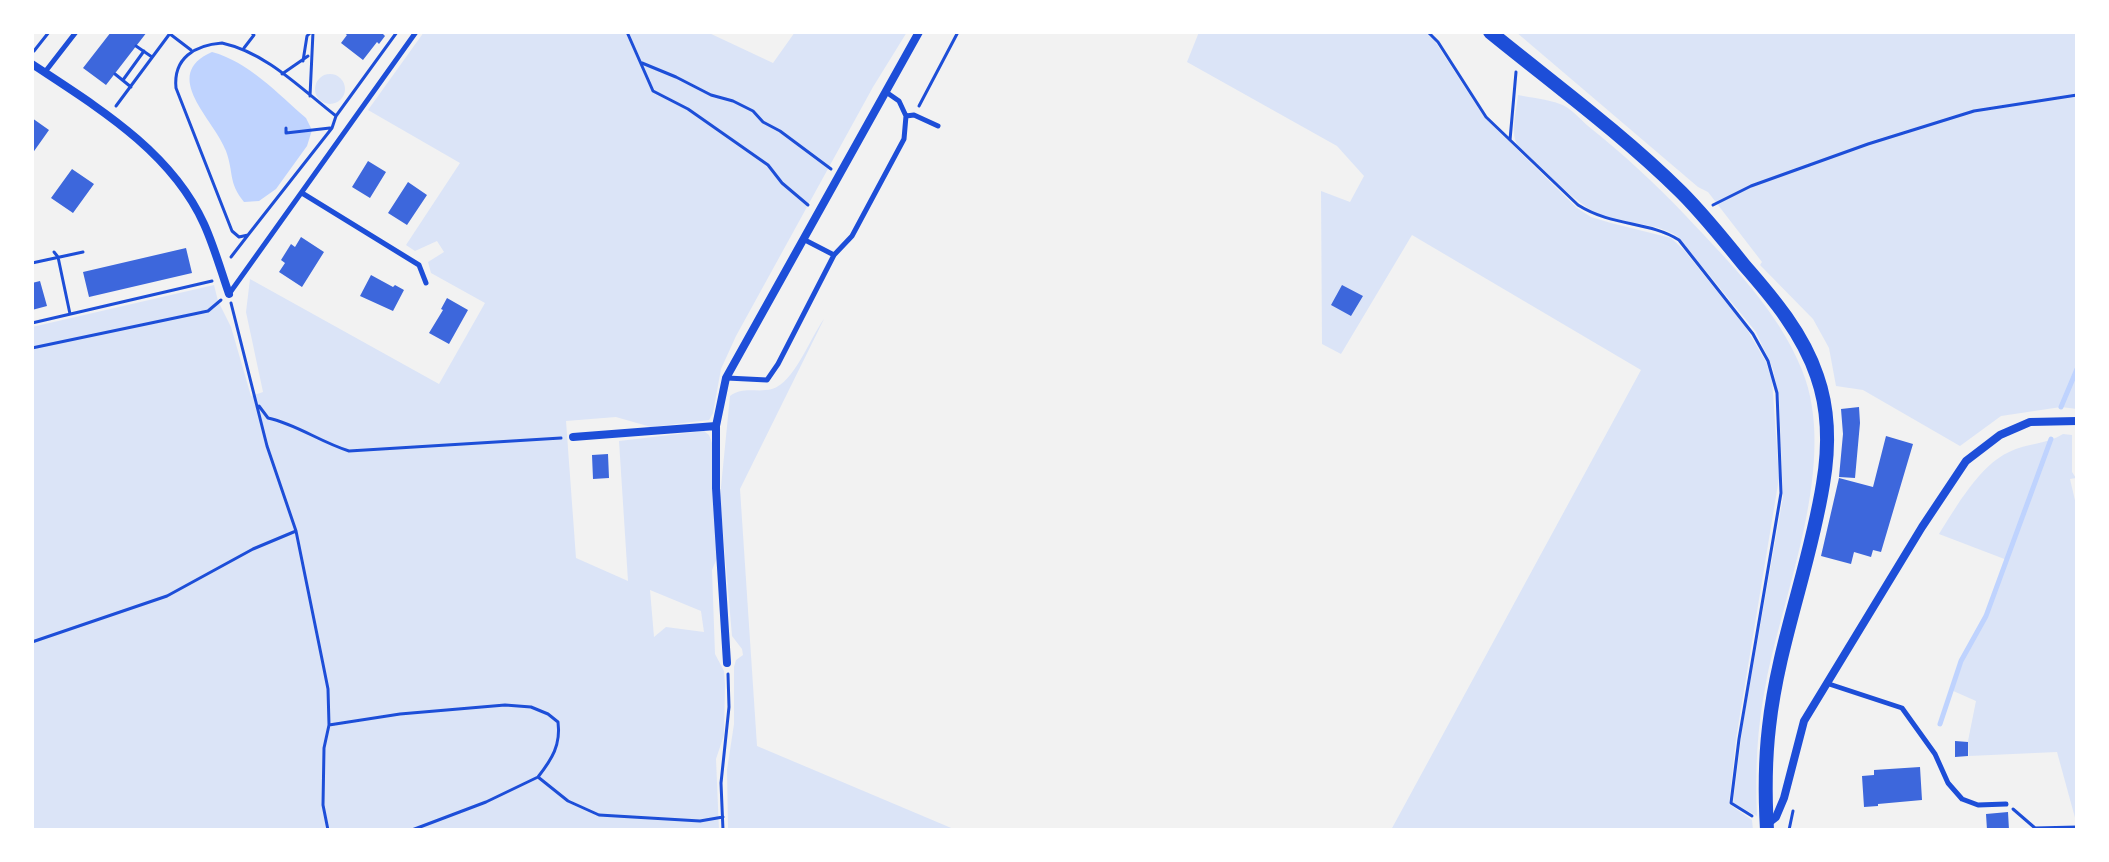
<!DOCTYPE html>
<style>
body{margin:0}
#map{position:relative;width:2109px;height:862px;overflow:hidden;background:#f2f2f2;font-family:Poppins,sans-serif}
canvas{display:block}
.frame{position:absolute;inset:0;border:34px solid #fff;pointer-events:none}
</style>
<div id="map">
<canvas width="2109" height="862"></canvas>
<div class="frame"></div>
</div>
<script>
const context = document.querySelector('canvas').getContext('2d');
context.lineJoin = 'round';
function fill(path, color) {
  context.fillStyle = color;
  context.fill(path, 'evenodd');
}
function strokePath(path, color, width, dash) {
  context.strokeStyle = color;
  context.lineWidth = width;
  context.lineCap = dash ? 'butt' : 'round';
  context.setLineDash(dash || []);
  context.stroke(path);
}
fill(new Path2D(`
 M424,32H707L773,63L795,32H907L873,87L736,336L721,369L713,413L709,420L651,427L616,417L566,421L576,558L628,581L619,441L704,431L709,435L712,443L717,558L712,570L715,654L724,671L725,685L724,735L716,759L719,830H32V327L214,285L218,301L231,327L251,396L263,392L246,312L250,279L439,384L485,303L431,273L428,262L444,252L437,241L415,251L406,245L460,163L368,110ZM650,590L701,611L704,632L666,627L654,637Z
 M1199,32H1429L1484,117L1577,208L1591,217L1611,223L1671,238L1684,250L1745,326L1766,362L1772,380L1779,478L1736,739L1729,804L1752,820L1753,830H1391L1641,370L1412,235L1341,354L1322,344L1321,191L1350,202L1364,176L1337,146L1187,62Z
 M1516,32H2077V409L2061,407L2001,416L1960,446L1863,390L1836,386L1829,348L1813,319L1760,265L1762,262L1708,192L1698,187Z
 M315 89a15 15 0 1 1 30 0a15 15 0 1 1-30 0Z
 M1518,95C1532,98 1547,99 1560,104C1570,107 1580,119 1588,126C1623,154 1655,183 1686,216C1729,262 1778,310 1802,370C1839,461 1784,590 1766,683C1757,728 1755,770 1757,816L1733,803L1743,723L1783,497L1779,399L1773,369L1756,332L1677,236C1654,222 1626,224 1601,216C1587,211 1523,156 1517,144C1510,131 1517,108 1518,95Z
 M824,319L740,489L757,746L956,830H724L728,828L727,770L734,724V667L736,660L743,655L742,649L732,636L720,497L730,396C743,386 757,393 772,389C794,383 810,338 824,319Z
 M2063,434L2072,435V472L2076,478L2070,479L2077,509V825L2057,752L1969,756L1968,741L1976,701L1951,690L1961,661L1986,616L2007,560L1939,534C1956,507 1980,465 2009,452C2027,443 2048,444 2063,434Z`), '#dbe4f7');
fill(new Path2D(`
 M212,52C249,62 277,93 306,118L312,130L307,146L276,189L259,201L244,202C228,182 234,173 226,151C215,120 159,75 212,52Z`), '#bfd3fe');
strokePath(new Path2D(`
 M2061,407L2077,369
 M1940,724L1961,661L1986,616L2051,439`), '#bfd3fe', 5);
fill(new Path2D(`
 M111,32H147L106,85L83,68Z
 M343,32H384L383,34L385,36L379,44L377,42L363,60L341,43L347,35Z
 M32,118L49,130L32,154Z
 M368,161L386,172L370,198L352,187Z
 M72,169L94,184L73,213L51,198Z
 M408,182L427,195L407,225L388,213Z
 M301,237L324,252L302,287L279,272L285,263L281,260L291,244L295,247Z
 M186,248L192,273L89,297L83,272Z
 M371,275L393,287L395,285L404,290L393,311L360,296Z
 M40,281L47,306L32,310V283Z
 M1342,285L1363,296L1351,316L1331,305Z
 M447,298L468,310L449,344L429,333L443,310L441,309Z
 M1859,407L1860,423L1855,478L1839,477L1843,434L1841,409Z
 M1886,436L1913,444L1881,552L1873,550L1871,557L1854,552L1851,564L1821,556L1839,478L1873,487Z
 M608,454L609,478L593,479L592,455Z
 M1955,741L1968,742V756L1955,757Z
 M1920,767L1922,800L1878,804V806L1864,807L1862,776L1874,775V770Z
 M2008,812L2009,830H1987L1986,814Z`), '#3d67dc');
strokePath(new Path2D(`
 M627,32L653,91L688,109L768,165L782,183L808,205
 M1428,32L1438,42L1486,117L1578,205C1613,227 1649,221 1679,240L1753,334L1768,361L1777,393L1781,493L1739,739L1731,803L1752,816
 M170,34L191,50
 M222,43C267,53 300,88 336,116L332,128L248,235L239,237L232,231L176,88C173,58 195,45 222,43Z
 M136,46L152,57
 M244,48L254,35L251,32
 M34,51L49,32
 M303,61L307,36L311,32
 M642,63L676,77L711,95L733,101L753,111L763,122L780,131L831,169
 M115,74L131,87
 M282,74L308,56
 M123,80L144,51
 M310,96L313,32
 M116,106L171,32
 M919,106L958,32
 M336,116L397,32
 M286,128V133L330,128
 M1510,140L1516,72
 M1713,205L1751,186L1868,144L1974,111L2077,95
 M54,252L58,257L70,314
 M231,257L248,235
 M32,263L83,252
 M231,303L267,446L296,531L323,664L328,689L329,725L324,748L323,805L328,830
 M32,323L212,281
 M32,348L208,311L221,300
 M259,406L268,418C296,424 320,442 349,451L561,438
 M32,642L167,596L253,549L296,531
 M329,725L400,714L505,705L531,707L548,714L558,722C561,745 552,759 538,777
 M2013,809L2035,828L2077,827
 M412,830L486,802L538,777L568,801L599,815L700,821L723,817
 M723,830L721,783L729,707L728,674
 M1789,830L1793,811`), '#1d4ed8', 3);
strokePath(new Path2D(`
 M45,72L76,32
 M906,116L914,115L938,126
 M302,193L419,265L426,283
 M803,239L834,255
 M229,294L416,32
 M727,378L767,380L778,364L834,255L852,236L904,139L906,116L899,101L886,92
 M1826,683L1902,708L1935,754L1948,783L1962,799L1978,805L2006,804`), '#1d4ed8', 5);
strokePath(new Path2D(`
 M32,64C97,107 171,151 204,224C214,246 221,271 229,294
 M573,437L716,426
 M727,663L716,488V426L726,378L919,32
 M1767,824L1776,817L1784,798L1804,721L1922,527L1966,461L2000,435L2030,422L2077,421`), '#1d4ed8', 8);
strokePath(new Path2D(`
 M1490,32C1554,84 1622,134 1681,192C1704,215 1724,240 1744,265C1773,298 1803,334 1817,376C1829,410 1829,449 1823,484C1810,566 1778,644 1769,727C1765,761 1765,796 1767,830`), '#1d4ed8', 14);
</script>
